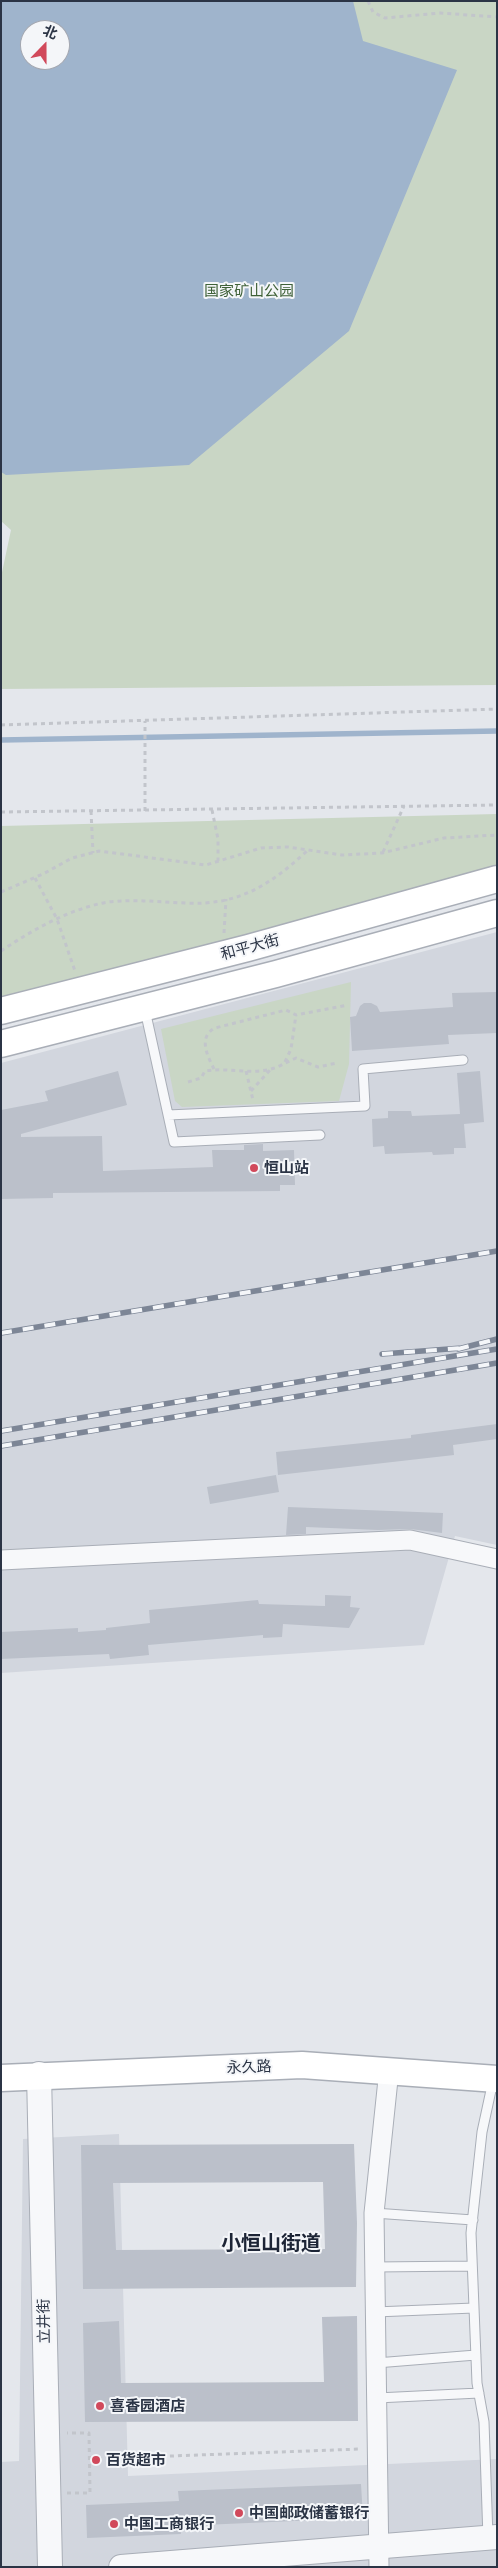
<!DOCTYPE html>
<meta charset="utf-8">
<style>
body{margin:0}
#map{position:relative;width:498px;height:2568px;overflow:hidden;background:#e4e7ec;font-family:Commissioner,"Noto Sans SC",sans-serif}
canvas{display:block}
.frame{position:absolute;inset:0;border:2px solid #2b3445;pointer-events:none}
.north{position:absolute;left:20px;top:20px;width:50px;height:50px;box-sizing:border-box;background:#f4f6f9;border:1px solid #a4a8b1;border-radius:50%;rotate:22deg;font-size:14px;font-weight:700;line-height:20px;text-align:center;color:#2b3445}
.north::after{content:'';display:block;margin:auto;width:18px;height:22px;background:#d1495b;clip-path:polygon(50% 0,100% 100%,50% 72%,0 100%)}
</style>
<div id="map">
<canvas width="498" height="2568"></canvas>
<div class="frame"></div>
<div class="north">北</div>
</div>
<script>
const context = document.querySelector('canvas').getContext('2d');
context.lineJoin = 'round';
function fill(path, color) {
  context.fillStyle = color;
  context.fill(path, 'evenodd');
}
function strokePath(path, color, width, dash) {
  context.strokeStyle = color;
  context.lineWidth = width;
  context.lineCap = dash ? 'butt' : 'round';
  context.setLineDash(dash || []);
  context.stroke(path);
}
function write(font, color, halo, rows, align = 'center') {
  context.font = font + ' Commissioner,"Noto Sans SC",sans-serif';
  context.lineWidth = 4;
  context.setLineDash([]);
  context.textBaseline = 'middle';
  context.strokeStyle = halo;
  context.fillStyle = color;
  for (const [text, x, y, turn = 0] of rows) {
    context.save();
    context.translate(x, y);
    context.rotate((+turn || 0) * Math.PI / 180);
    context.textAlign = isNaN(turn) ? turn : align;
    if (halo) context.strokeText(text, 0, 0);
    context.fillText(text, 0, 0);
    context.restore();
  }
}
fill(new Path2D(`
 M497,932V1545L455,1536L424,1645L1,1673V1063Z
 M119,2134L128,2476L497,2459V2567H1V2462L19,2461L23,2139Z`), '#d2d6de');
fill(new Path2D(`
 M1,1H497V685L1,689V577L11,530L1,521ZM30,30H60V60H30Z
 M497,814V870L1,998V826Z
 M351,982L349,1064L339,1101L182,1107L175,1101L161,1029Z`), '#c9d6c5');
fill(new Path2D(`
 M1,1H353L363,41L457,70L349,331L189,465L6,475L1,472ZM30,30H60V60H30Z`), '#9fb4cc');
strokePath(new Path2D(`
 M1,740L497,731`), '#9fb4cc', 5.5);
fill(new Path2D(`
 M497,992V1033L448,1035L449,1044L352,1051L350,1017L356,1016L360,1006L364,1003H371L377,1006L380,1012L453,1007L452,993Z
 M118,1071L127,1105L21,1134V1137L102,1136L103,1171L213,1167L212,1150H244V1145L263,1144V1151L294,1150L295,1185H280V1191L53,1193V1198L1,1199V1110L48,1101L45,1091Z
 M480,1071L484,1122L464,1124L466,1148H454V1154L433,1155L432,1152L385,1154L384,1146L373,1147L372,1119L388,1118V1111H411L412,1116L460,1114L457,1073Z
 M497,1424V1439L453,1445L454,1455L278,1475L276,1452L411,1438V1435Z
 M276,1475L279,1492L210,1504L207,1487Z
 M288,1507L443,1513L442,1533L410,1529L378,1530L306,1527V1534L286,1535Z
 M325,1595L351,1596L350,1607L360,1608L349,1628L283,1624L282,1637L263,1638V1635L148,1645L149,1655L110,1659L109,1654L1,1659V1632L78,1628V1632L106,1630V1628L150,1623L149,1610L258,1600L259,1604L325,1606Z
 M354,2144L357,2223L356,2287L83,2289L81,2145ZM323,2182L325,2249L116,2250L113,2183Z
 M357,2316L358,2421L85,2422L83,2323L119,2321L121,2383L324,2382L322,2317Z
 M361,2484L363,2518L180,2526L181,2534L87,2538L86,2505L179,2501L178,2491Z`), '#bbc0ca');
const service = new Path2D(`
 M145,1010L174,1142L320,1135
 M168,1115L365,1106L363,1069L463,1060
 M374,2213L473,2220
 M375,2267L472,2266
 M375,2312L474,2308
 M376,2363L476,2355
 M377,2398L479,2393
 M488,2538L484,2422L477,2383L471,2233L482,2132L493,2081`);
const minor = new Path2D(`
 M1,1560L410,1540L497,1559
 M379,2567L374,2213L389,2070`);
const tertiary = new Path2D(`
 M39,2074L50,2567
 M121,2567L497,2537`);
const secondary = new Path2D(`
 M1,1011L248,948L497,879
 M1,1044L276,974L497,913
 M1,2078L302,2065L497,2079`);
strokePath(service, '#a9aeb7', 11);
strokePath(minor, '#a9aeb7', 21);
strokePath(tertiary, '#a9aeb7', 26);
strokePath(secondary, '#a9aeb7', 29);
strokePath(new Path2D(`
 M368,1L373,12L385,18L440,13L497,17
 M1,725L497,709
 M212,810L218,839V861
 M91,811L93,853
 M145,811V721
 M1,812L497,805
 M383,852L404,806
 M35,878L57,919L75,971
 M1,892L43,874L72,858L99,851L206,865L261,848L288,847L342,855L382,853L444,838L497,835
 M224,933L226,899
 M1,951C34,929 69,909 108,902C134,899 159,902 185,903C238,906 270,885 307,851
 M285,1062L291,1049L296,1015
 M214,1069C207,1055 198,1037 215,1028L286,1010L296,1015L348,1005
 M246,1071L253,1100
 M188,1082L201,1078L205,1071C227,1067 249,1075 271,1069C279,1067 287,1062 296,1058L318,1067L337,1063
 M251,1091L270,1070
 M90,2459L361,2449
 M67,2493H90L89,2433H67`), '#c2c5cb', 3, [4, 4]);
strokePath(service, '#f7f8fa', 9);
strokePath(minor, '#f7f8fa', 19);
strokePath(tertiary, '#f7f8fa', 24);
strokePath(secondary, '#fff', 26);
const rail = new Path2D(`
 M1,1333L497,1251
 M458,1349L497,1339
 M382,1354L462,1348
 M1,1431L497,1349
 M1,1446L497,1363`);
strokePath(rail, '#7d8696', 5.5);
strokePath(rail, '#f4f6f9', 4, [11]);
for (const [x, y, r, color] of [
 [254,1168,5,"#d1495b"],
 [100,2406,5,"#d1495b"],
 [96,2460,5,"#d1495b"],
 [239,2513,5,"#d1495b"],
 [114,2524,5,"#d1495b"]
]) {
  const dot = new Path2D();
  dot.arc(x, y, r, 0, 2 * Math.PI);
  context.fillStyle = color;
  context.fill(dot);
  strokePath(dot, '#f4f6f9', 2);
}
write('15px', '#3f6138', '#f4f6f9', [
 ["国家矿山公园",249,291]
]);
write('15px', '#2b3445', '#f4f6f9', [
 ["和平大街",250,947,-15],
 ["永久路",249,2067,-2],
 ["立井街",44,2321,-91]
]);
write('bold 15px', '#2b3445', '#f4f6f9', [
 ["恒山站",264,1168],
 ["喜香园酒店",110,2406],
 ["百货超市",106,2460],
 ["中国邮政储蓄银行",249,2513],
 ["中国工商银行",124,2524]
], 'left');
write('bold 20px', '#1d2536', '#f4f6f9', [
 ["小恒山街道",271,2243]
]);
</script>
